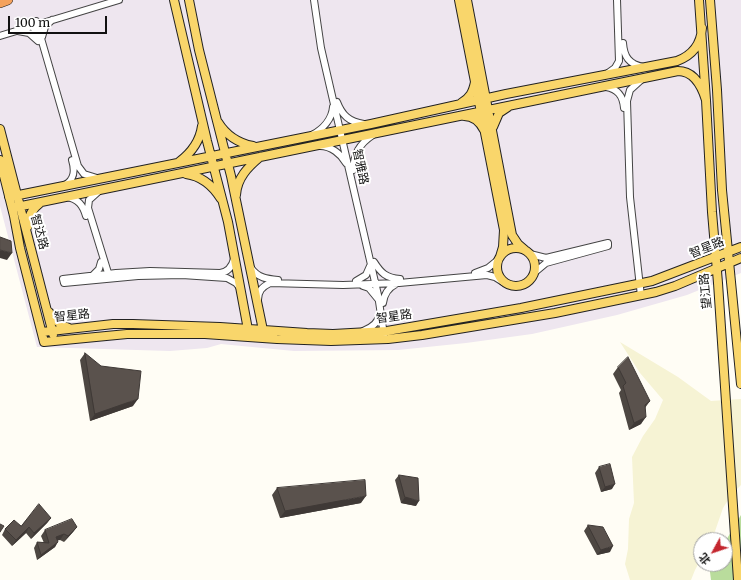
<!DOCTYPE html>
<meta charset="utf-8">
<style>
body{margin:0}
#map{position:relative;width:741px;height:580px;overflow:hidden;background:#fffdf5;font-family:Merriweather,"Noto Sans SC",serif}
canvas{display:block}
.north{position:absolute;left:693px;top:532px;width:40px;height:40px;box-sizing:border-box;background:#fff;border:1px solid #a0a0a0;border-radius:50%;rotate:230deg;font-size:11px;font-weight:700;line-height:16px;text-align:center;color:#111}
.north::after{content:'';display:block;margin:auto;width:14px;height:18px;background:#c4262e;clip-path:polygon(50% 0,100% 100%,50% 72%,0 100%)}
.scale{position:absolute;left:8px;top:16px;width:99px;height:18px;box-sizing:border-box;border:2px solid #111;border-top:0;padding-left:5px;font-size:12px;line-height:14px;white-space:nowrap;color:#111;-webkit-text-stroke:3px #fff;paint-order:stroke}
</style>
<div id="map">
<canvas width="741" height="580"></canvas>
<div class="north">北</div>
<div class="scale">100 m</div>
</div>
<script>
const context = document.querySelector('canvas').getContext('2d');
context.lineJoin = 'round';
function fill(path, color) {
  context.fillStyle = color;
  context.fill(path, 'evenodd');
}
function strokePath(path, color, width, dash) {
  context.strokeStyle = color;
  context.lineWidth = width;
  context.lineCap = dash ? 'butt' : 'round';
  context.setLineDash(dash || []);
  context.stroke(path);
}
function write(font, color, halo, rows, align = 'center') {
  context.font = font + ' Merriweather,"Noto Sans SC",serif';
  context.lineWidth = 4;
  context.setLineDash([]);
  context.textBaseline = 'middle';
  context.strokeStyle = halo;
  context.fillStyle = color;
  for (const [text, x, y, turn = 0] of rows) {
    context.save();
    context.translate(x, y);
    context.rotate((+turn || 0) * Math.PI / 180);
    context.textAlign = isNaN(turn) ? turn : align;
    if (halo) context.strokeText(text, 0, 0);
    context.fillText(text, 0, 0);
    context.restore();
  }
}
fill(new Path2D(`
 M0,0H741V273L687,295L617,315L532,334L466,343L398,350L294,351L221,344L207,348L170,351L37,347L0,206Z`), '#eee6ef');
fill(new Path2D(`
 M620,342L678,377L711,401L741,399V485L732,494L723,508L712,540H701V559L695,570L691,580H630L625,564L628,549L629,519L634,503L632,457L643,436L655,419L663,400L640,373Z`), '#f6f3d4');
fill(new Path2D(`
 M741,515V580H711L709,564H725V542Z`), '#b9dc9c');
const minor = new Path2D(`
 M314,0L321,48L378,295L384,335
 M36,21L78,166L84,174L97,178
 M32,22L36,36
 M18,31L29,33L38,41
 M0,36L119,0
 M42,37L45,27L52,20
 M623,43C624,57 629,64 643,67
 M608,73L615,68L619,61L617,0
 M606,87C618,89 623,96 624,108
 M337,102C342,115 349,122 364,124
 M312,135C323,129 332,119 333,107
 M320,146C331,146 341,154 346,163
 M353,170C354,154 359,144 373,135
 M65,185C75,179 75,170 72,160
 M99,191L89,200L88,208L109,276
 M67,197C78,199 83,205 86,216
 M530,254L546,258L608,243V246L546,263L534,273
 M234,259C232,267 228,272 220,273L150,271L116,273L63,279L64,283L138,276L182,275L227,278L236,283L240,288
 M374,262C381,273 386,278 400,279
 M251,268C258,278 267,279 278,280
 M475,273L488,268L499,259
 M93,275L99,269L101,262
 M356,281L366,275L370,266
 M363,286L369,288L378,299
 M641,296L630,197L627,101L630,90L641,80
 M258,300C258,291 262,287 270,283L343,285L399,283L487,275L495,277L503,282
 M383,303C384,294 388,288 396,284
 M363,331C371,328 379,322 380,313`);
const major = new Path2D(`
 M174,0L207,141L228,222L249,335
 M189,0L199,50L231,176L264,335
 M459,0L504,230L503,247L500,257
 M467,0L512,235L518,244L525,250
 M699,0L706,100L712,212L718,283L738,580
 M710,0L717,90L722,190L741,384
 M461,103C470,98 473,92 475,82
 M464,116C473,116 480,122 484,130
 M218,122C226,135 238,143 253,146
 M493,127L499,113L508,107
 M0,129L53,334
 M0,160L14,216L20,248L44,342L127,334H205L277,339L331,341L388,339L422,335L555,313L656,292L675,286L741,258
 M179,162C191,153 200,141 202,126
 M186,174C201,176 213,186 221,199
 M236,195C237,178 248,167 260,157
 M9,197L371,124L506,94L677,61C693,55 701,44 702,28
 M12,208L678,71C694,71 702,87 706,100
 M28,226C28,216 32,209 40,203
 M497 267a19 19 0 1 1 38 0a19 19 0 1 1-38 0Z
 M49,312C54,320 60,325 69,328
 M42,332L113,324H133L220,327L307,333L333,334L387,331L521,308L652,281L741,247`);
const highway = new Path2D(`
 M0,3L8,0`);
strokePath(minor, '#444', 8);
strokePath(major, '#222', 10);
strokePath(highway, '#222', 10);
strokePath(minor, '#fff', 6);
strokePath(major, '#f9d66b', 8);
strokePath(highway, '#f5a25d', 9);
fill(new Path2D(`
 M85,353L133,406L90,421L80,360Z
 M618,367L650,401L645,408L641,424L629,430L619,393L621,390L613,374Z
 M599,467L612,489L601,492L595,473Z
 M399,475L416,506L401,503L395,480Z
 M277,488L361,503L280,518L272,495Z
 M51,518L47,523L31,539L26,533L12,546L2,535L5,529L21,526Z
 M588,525L610,552L597,555L584,531Z
 M77,527L73,532L64,542L60,540H58L55,547L37,560L34,548L37,542L44,543L41,536L45,530Z`), '#4d4742');
fill(new Path2D(`
 M0,250L12,253L7,260L0,258Z
 M138,399L133,406L90,421L95,414Z
 M646,417L641,424L629,430L634,423Z
 M615,484L612,489L601,492L605,487Z
 M366,496L361,503L280,518L285,511Z
 M405,497L419,501L416,506L401,503Z
 M51,518L47,523L31,539L34,533Z
 M29,527L26,533L12,546L16,540Z
 M77,527L73,532L64,542L68,536Z
 M64,534L60,540L52,542L56,537Z
 M58,542L55,547L37,560L41,555Z
 M613,546L610,552L597,555L601,550Z`), '#3f3936');
const building = new Path2D(`
 M0,237L11,241L12,253L0,250Z
 M85,353L101,366L141,371L138,399L95,414Z
 M628,357L650,401L645,405L646,417L634,423L623,386L626,383L618,367Z
 M610,464L615,484L605,487L599,467Z
 M399,475L418,478L419,501L405,497Z
 M365,480L366,496L285,511L277,488Z
 M39,504L51,518L34,533L29,527L16,540L5,529L14,520L21,526Z
 M72,519L77,527L68,536L64,534L56,537L58,542L41,555L37,542L49,543L45,530Z
 M0,524L4,526L0,532Z
 M588,525L603,527L613,546L601,550Z`);
fill(building, '#5a524d');
strokePath(building, '#3f3936', 1);
write('12px', '#111', '#fff', [
 ["智雅路",360,167,78],
 ["智达路",39,232,75],
 ["智星路",707,248,-22],
 ["望江路",706,291,-95],
 ["智星路",72,316,-6],
 ["智星路",394,317,-8]
]);
</script>
